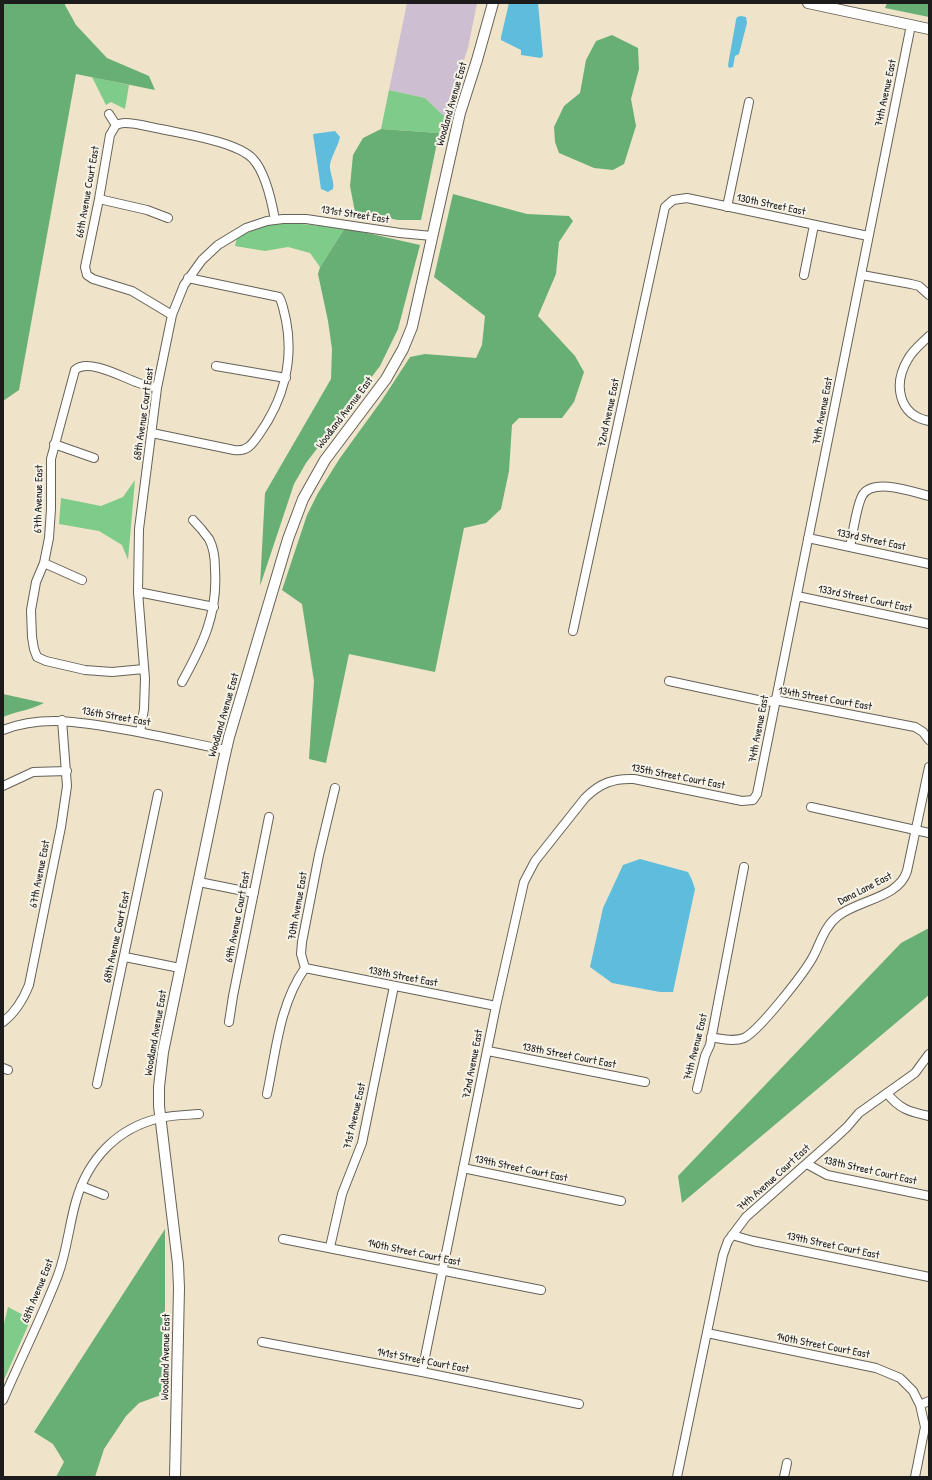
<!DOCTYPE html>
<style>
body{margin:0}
#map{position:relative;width:932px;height:1480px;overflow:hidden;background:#efe4c9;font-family:"Patrick Hand",sans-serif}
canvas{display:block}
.frame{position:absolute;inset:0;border:4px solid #1c1c1c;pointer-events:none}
</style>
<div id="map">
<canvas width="932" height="1480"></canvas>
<div class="frame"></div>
</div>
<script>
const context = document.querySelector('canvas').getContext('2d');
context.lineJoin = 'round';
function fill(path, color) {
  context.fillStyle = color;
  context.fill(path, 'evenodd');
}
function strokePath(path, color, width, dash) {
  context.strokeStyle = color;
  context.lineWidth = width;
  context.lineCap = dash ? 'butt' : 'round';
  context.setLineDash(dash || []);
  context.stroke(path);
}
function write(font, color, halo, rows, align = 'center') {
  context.font = font + ' "Patrick Hand",sans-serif';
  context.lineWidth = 4;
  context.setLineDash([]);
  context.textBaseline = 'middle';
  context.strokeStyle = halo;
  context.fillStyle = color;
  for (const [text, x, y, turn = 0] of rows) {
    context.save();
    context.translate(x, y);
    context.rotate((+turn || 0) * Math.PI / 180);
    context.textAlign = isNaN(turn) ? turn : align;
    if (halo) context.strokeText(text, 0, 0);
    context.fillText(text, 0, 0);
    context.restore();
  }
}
fill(new Path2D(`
 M407,3H477L468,48L445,117L425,98L389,90Z`), '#cebed2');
fill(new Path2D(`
 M92,77L129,85L125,109L111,102L106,105Z
 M389,90L425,98L445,117L439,133L381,129Z
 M290,223L345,228L320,267L310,253L288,247L265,251L235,246L237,237L266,225Z
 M135,480L128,560L122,545L99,531L59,524L61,498L101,506L123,497Z
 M8,1307L31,1319L3,1382V1328Z`), '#7fcb89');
fill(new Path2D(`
 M3,3H65V5L76,25L107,58L149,76L155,90L76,74L19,390L3,401Z
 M887,3H929V17L885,8Z
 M612,35L638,48L639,69L631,99L636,126L624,164L613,170L594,168L559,153L555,142L554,127L564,106L580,93L586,60L596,41Z
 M381,129L439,133L421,220H398L355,212L350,186L353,155L363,138Z
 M453,194L527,214L569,216L573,221L559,242L556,274L538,316L575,356L584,372L574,402L562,418H519L512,425L509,471L501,509L486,523L464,528L435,672L349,654L326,763L309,759L314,681L302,604L282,590L307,515L318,493L340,458L382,400L410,357L425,354L476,358L482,345L485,316L434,277Z
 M345,228L420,245L398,329L380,366L306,463L294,484L260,586L265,493L331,379L332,349L328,321L318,274L320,267Z
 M3,694L44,703C31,710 17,711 3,717Z
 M929,928V995L682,1203L678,1176L901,943Z
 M165,1229V1311L161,1395L139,1403L126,1416L104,1449L95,1477H56L64,1462L53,1444L34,1432Z`), '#67af75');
fill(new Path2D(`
 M509,3H538L543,56L541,58L521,55V50L501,40V37Z
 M741,16L746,17L747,23L739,54L735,56L733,67L729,68L728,65L736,20L737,17Z
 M335,131L340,137C338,146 332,155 330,164C329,173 335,181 333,189L328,192L321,189L313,134Z
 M640,859L688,872L692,880L695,889L673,992H660L612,983L590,967L603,908L623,865Z`), '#5ebddc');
const minor = new Path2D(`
 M109,114L116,125
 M116,125L110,135L99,199L85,267L87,275L93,279L132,291L172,315
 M116,125C119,124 121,123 125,123C137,123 149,127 161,129C184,134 238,142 253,159C265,172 272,203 275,220
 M99,199L147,210L168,218
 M727,207L749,102
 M804,275L814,225
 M862,275L911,284L919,286L929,295
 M929,336C922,343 913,350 908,359C893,384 898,415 929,421
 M216,366L286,378
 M152,433L234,450C248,452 253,443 260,433C283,400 294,361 286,320C284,313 283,303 279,297L188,278
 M54,444L94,458
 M808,538L929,564
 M850,547C853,533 856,508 862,496C872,477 913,492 929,496
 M44,563L82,580
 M138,592L214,607
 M797,596L929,624
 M573,631L665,207L673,200L687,198L868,236
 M144,669L112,672L85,670L46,661L37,657L34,649L32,637L31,610L36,582L44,563L49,538L51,509V459L75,370C88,358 122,377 136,382C143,385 150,386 157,388
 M669,681L767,702L775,700L915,727L923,732L929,740
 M182,682C203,644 218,614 215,569C215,559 214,548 209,539C204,532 199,526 193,520
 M3,730C42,715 81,722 121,729C156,735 191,743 226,750
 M140,732L144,709L145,679L138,592L139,529L157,388L172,315L184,285L202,260L218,245L246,228L267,221L283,219H306L400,233L432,236
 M3,786L33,772L67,771
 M811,807L929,833
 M199,882L254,893
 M125,957L180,968
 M305,968L496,1006
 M305,968L301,954L302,942L319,855L335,788
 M3,1022C16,1012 23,1000 29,985L61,827L67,786L62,720
 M229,1022L233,996L269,817
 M711,1037C721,1039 734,1042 744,1038C759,1031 806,971 814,955C821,941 825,926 838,916C858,900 899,898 907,871L929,767
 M488,1051L645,1082
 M3,1068L8,1070
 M97,1084L158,794
 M697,1089L705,1056L710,1045L744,867
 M887,1093C899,1109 910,1112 929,1116
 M267,1094C276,1052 279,1005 305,968
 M807,1164L827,1175L929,1196
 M463,1168L621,1201
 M81,1186L104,1195
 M732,1235L753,1241L929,1277
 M283,1239L541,1290
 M330,1247L342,1194L362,1143L394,986
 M707,1333L876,1368L900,1378L913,1391L920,1405L925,1427L915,1477
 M262,1342L422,1372L579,1404
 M422,1372L496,1006L524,882L535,861L585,798C600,783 614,778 634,779L742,801L753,800L757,794L911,25
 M3,1400C21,1358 42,1317 58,1275C67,1251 69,1225 76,1201C88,1159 117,1128 160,1118C172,1115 186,1115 199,1114
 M920,1405L929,1401
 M677,1477L723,1255L728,1241L746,1217L833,1140L847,1127L859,1113L915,1073L929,1054
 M784,1477L787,1463`);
const tertiary = new Path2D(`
 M808,3L929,29
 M175,1477L179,1288L178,1264L159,1106V1087L163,1052L223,763L229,737L288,539L303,499L325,460L386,379L403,349L412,327L460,113L477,60L493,3`);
strokePath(minor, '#666259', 10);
strokePath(tertiary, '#666259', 12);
strokePath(minor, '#fff', 8);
strokePath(tertiary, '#fff', 10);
write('11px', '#1c1c1c', '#f7f3e8', [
 ["74th Avenue East",886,93,-78],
 ["Woodland Avenue East",452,104,-74],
 ["66th Avenue Court East",88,192,-80],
 ["130th Street East",771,205,12],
 ["131st Street East",355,215,9],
 ["74th Avenue East",823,411,-79],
 ["Woodland Avenue East",345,413,-53],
 ["72nd Avenue East",609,413,-78],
 ["68th Avenue Court East",144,414,-82],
 ["67th Avenue East",39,499,-89],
 ["133rd Street East",871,540,12],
 ["133rd Street Court East",865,599,12],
 ["134th Street Court East",825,699,10],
 ["Woodland Avenue East",224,715,-74],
 ["136th Street East",116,717,10],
 ["74th Avenue East",759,729,-79],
 ["135th Street Court East",678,777,11],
 ["67th Avenue East",40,874,-79],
 ["Dana Lane East",865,889,-27],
 ["70th Avenue East",298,906,-80],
 ["69th Avenue Court East",238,917,-79],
 ["68th Avenue Court East",117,937,-78],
 ["138th Street East",403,977,11],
 ["Woodland Avenue East",156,1033,-80],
 ["74th Avenue East",696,1047,-76],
 ["138th Street Court East",569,1056,11],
 ["72nd Avenue East",473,1064,-79],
 ["71st Avenue East",355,1116,-77],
 ["139th Street Court East",521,1169,12],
 ["138th Street Court East",870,1171,13],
 ["74th Avenue Court East",774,1178,-42],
 ["139th Street Court East",833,1246,12],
 ["140th Street Court East",414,1253,12],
 ["68th Avenue East",38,1291,-68],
 ["140th Street Court East",823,1346,11],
 ["Woodland Avenue East",166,1357,-89],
 ["141st Street Court East",423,1361,11]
]);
</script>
